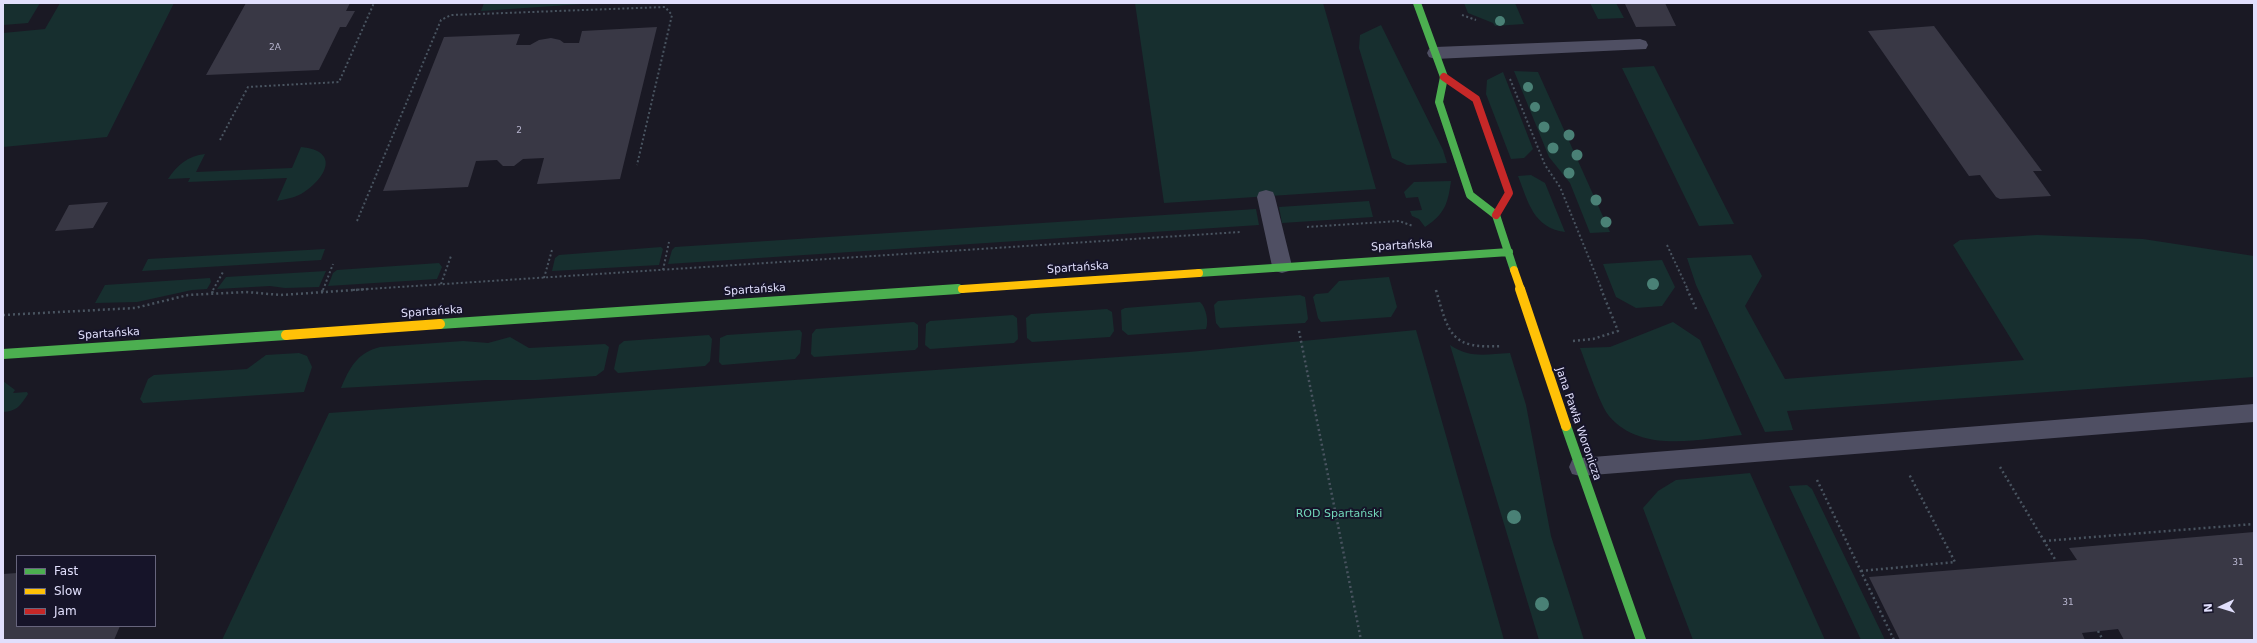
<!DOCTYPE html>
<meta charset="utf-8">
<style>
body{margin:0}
#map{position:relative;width:2257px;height:643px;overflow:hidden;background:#1a1924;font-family:"DejaVu Sans",sans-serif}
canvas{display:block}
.frame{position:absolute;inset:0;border:4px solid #e1dffc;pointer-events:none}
.legend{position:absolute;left:16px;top:555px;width:140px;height:72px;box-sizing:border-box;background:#161429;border:1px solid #67657d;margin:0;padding:5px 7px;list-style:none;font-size:12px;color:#e1dffc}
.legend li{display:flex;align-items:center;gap:8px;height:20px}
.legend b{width:20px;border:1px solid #67657d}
.north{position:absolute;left:2201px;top:587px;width:40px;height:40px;-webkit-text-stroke:3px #161429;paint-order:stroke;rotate:266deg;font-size:11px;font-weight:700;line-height:16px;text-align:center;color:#e1dffc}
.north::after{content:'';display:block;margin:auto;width:14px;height:18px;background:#e1dffc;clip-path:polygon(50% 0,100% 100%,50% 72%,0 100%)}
</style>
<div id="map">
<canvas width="2257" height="643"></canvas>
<div class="frame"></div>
<ul class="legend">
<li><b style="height:5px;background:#4caf50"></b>Fast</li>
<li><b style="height:5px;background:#ffc107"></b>Slow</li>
<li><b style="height:5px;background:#c62828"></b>Jam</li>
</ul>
<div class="north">N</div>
</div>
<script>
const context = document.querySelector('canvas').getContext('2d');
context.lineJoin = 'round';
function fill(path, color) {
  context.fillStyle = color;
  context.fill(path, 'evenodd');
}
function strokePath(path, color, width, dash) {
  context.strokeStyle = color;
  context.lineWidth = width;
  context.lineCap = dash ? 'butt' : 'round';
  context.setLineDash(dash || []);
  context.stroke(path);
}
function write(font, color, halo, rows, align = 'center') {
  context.font = font + ' "DejaVu Sans",sans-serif';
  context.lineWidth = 4;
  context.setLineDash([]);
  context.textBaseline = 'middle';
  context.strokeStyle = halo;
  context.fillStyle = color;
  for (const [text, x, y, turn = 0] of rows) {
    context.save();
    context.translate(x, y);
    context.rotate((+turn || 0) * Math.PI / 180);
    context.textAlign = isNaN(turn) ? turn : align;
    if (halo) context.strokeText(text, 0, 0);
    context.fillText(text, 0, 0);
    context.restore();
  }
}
fill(new Path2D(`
 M3,3H40L28,23L3,25Z
 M60,3H174L107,137L3,147V33L45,29Z
 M484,3H597L481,11Z
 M1135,3H1323L1376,189L1164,203Z
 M1464,3H1515L1524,24L1495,26L1493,23L1468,13Z
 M1590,3H1616L1624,18L1598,19Z
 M1381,25L1443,150L1447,163L1407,165L1392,158L1359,48L1360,35Z
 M1654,66L1734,224L1699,226L1622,68Z
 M1514,71L1538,72L1610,232L1590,233L1570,183L1549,157Z
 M1503,72L1533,149L1524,158L1511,159L1486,94L1487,80Z
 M301,147C342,151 325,180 301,194C294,198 285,199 277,201L287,178L188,182L190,178L168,179C177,165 188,156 205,154L196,172L292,168Z
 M1531,175L1545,183L1565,232C1533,228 1528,201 1518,176Z
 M1451,181C1448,203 1445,214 1425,227L1419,219L1412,216L1410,211L1422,210L1418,197L1406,198L1404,192L1414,182Z
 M1369,201L1373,217L1282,223L1279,207Z
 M1256,209L1259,225L668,264L672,250L675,247Z
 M2037,235L2143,239L2254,256V377L1787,411L1793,430L1765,432L1696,285L1687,258L1751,255L1762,276L1745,306L1785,379L2024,360L1953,245L1960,240Z
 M661,247L663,249L659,265L552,271L555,258L559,255Z
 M325,249L321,260L142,271L148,259Z
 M1662,260L1675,287L1662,306L1636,308L1616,297L1603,264Z
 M439,263L442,267L437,279L328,286L333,273L337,270Z
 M326,271L319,287L285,288L270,286L217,289L226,277Z
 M1389,277L1397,307L1391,317L1321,322L1318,318L1313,297L1316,294L1328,293L1339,281Z
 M210,278L211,282L207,289L192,290L137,302L95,303L105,285Z
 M1300,295L1305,297L1308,319L1305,323L1220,328L1216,323L1214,305L1218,301Z
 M1200,302C1206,307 1209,322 1206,329L1128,335L1122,330L1121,310L1125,308Z
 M1107,309L1112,312L1114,331L1110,337L1032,342L1027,338L1026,318L1031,314Z
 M1013,315L1017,318L1018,339L1014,343L930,349L925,345L926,324L930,321Z
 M914,322L918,325V347L915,350L814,357L811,354L812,334L816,329Z
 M1673,322L1700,340L1742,435C1700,439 1641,454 1609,416C1600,405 1586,363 1580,348L1610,347Z
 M800,330L802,333L800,353L795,359L722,365L719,362L720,338L727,335Z
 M1416,330L1504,640H222L329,413L1189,352Z
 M709,335L712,339L710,361L705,366L618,373L614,369L619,345L624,341Z
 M510,337L529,348L605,344L609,347L604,370L596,376L536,380H486L341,388C350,367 357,353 380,347L463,341L488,343Z
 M1450,345C1471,359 1486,354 1510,353L1526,405L1551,536L1584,640H1539Z
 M299,353L307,356L312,367L304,392L143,403L140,399L148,379L154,375L247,369L266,355Z
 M3,381L15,390L13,393L27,392L28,394C20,406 17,411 3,412Z
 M1750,473L1825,640H1693L1643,508L1658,491L1676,480Z
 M1807,485L1812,489L1885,640H1861L1789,486Z`), '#172f2f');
fill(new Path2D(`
 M246,3H350L346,11H355L346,27H340L319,70L206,75Z
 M1665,3L1676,26L1636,27L1625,4Z
 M1934,26L2042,171H2033L2051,196L2000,199L1996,197L1980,175L1969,176L1868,31Z
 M657,27L620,179L537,184L544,158L523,159L514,166H503L497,160L476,161L468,187L383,191L444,37L520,34L516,45H530L539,40L551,38L560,40L564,43H579L582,31Z
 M108,202L93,228L55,231L69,205Z
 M2254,532V640H2124L2118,629L2082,633L2085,640H1900L1869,577L2077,560L2069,548Z
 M17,573V626H120L114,640H3V574Z`), '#393845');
strokePath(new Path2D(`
 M1462,15L1476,20
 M1510,79L1545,165L1560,187L1602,290
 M220,140L248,87L339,82L374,3
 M357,221L441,20L451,15L665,7L672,15L637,165
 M1307,227L1399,221L1413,226
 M1667,245L1688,290
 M663,270L669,242
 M544,278L552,250
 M441,284L451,256
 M213,290L223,272
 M323,290L333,264
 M353,290L1240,232`), '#495460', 2, [2, 2.5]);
strokePath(new Path2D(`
 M1687,289L1697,311
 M1436,290C1449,335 1451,349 1502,346
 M322,292L323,289
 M212,293L214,289
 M3,315L135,308L188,295L246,292L281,295L369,289
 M1299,331L1361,640
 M1573,341L1593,339L1618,331L1601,289
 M2000,467L2056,561
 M1817,480L1894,640
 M2044,541L2254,524
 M1861,571L1955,562L1909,474
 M2098,631L2103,640`), '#495460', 2.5, [2, 3]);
fill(new Path2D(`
 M1640,39L1646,41L1648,45L1646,49L1435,59L1429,57L1427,53L1429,49L1435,47Z
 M1266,190L1273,192L1275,197L1292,266L1289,271L1282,273L1275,271L1272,266L1257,197L1259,192Z
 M2254,404V422L1580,476L1572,474L1569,467L1572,460L1580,458Z`), '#4f4f63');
strokePath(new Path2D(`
 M1417,3L1444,77L1439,102L1470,195L1496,215L1514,270
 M1199,273L1509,252
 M943,290L962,289`), '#4caf50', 8);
strokePath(new Path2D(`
 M440,324L958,289
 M3,354L286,335
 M1566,426L1641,640`), '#4caf50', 10);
strokePath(new Path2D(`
 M1514,270L1521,290
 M962,289L1199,273`), '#ffc107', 8);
strokePath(new Path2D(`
 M1520,289L1566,426
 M286,335L440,324`), '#ffc107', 10);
strokePath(new Path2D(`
 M1444,77L1476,99L1509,193L1496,215`), '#c62828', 8);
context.fillStyle = '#4a8176';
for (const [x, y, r] of [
 [1500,21,5],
 [1528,87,5],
 [1535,107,5],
 [1544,127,5.5],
 [1569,135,5.5],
 [1553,148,5.5],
 [1577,155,5.5],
 [1569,173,5.5],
 [1596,200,5.5],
 [1606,222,5.5],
 [1653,284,6],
 [1514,517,7],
 [1542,604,7]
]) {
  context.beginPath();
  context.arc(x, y, r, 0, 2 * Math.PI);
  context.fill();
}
write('9px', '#b7b5ce', null, [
 ["2A",275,48],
 ["2",519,131],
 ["31",2238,563],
 ["31",2068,603]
]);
write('11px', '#e1dffc', '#161429', [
 ["Spartańska",1402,246,-3],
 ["Spartańska",1078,268,-4],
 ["Spartańska",755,290,-4],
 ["Spartańska",432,312,-4],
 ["Spartańska",109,334,-4],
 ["Jana Pawła Woronicza",1578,424,71]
]);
write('11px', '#71d6b9', '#161429', [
 ["ROD Spartański",1339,514]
]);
</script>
